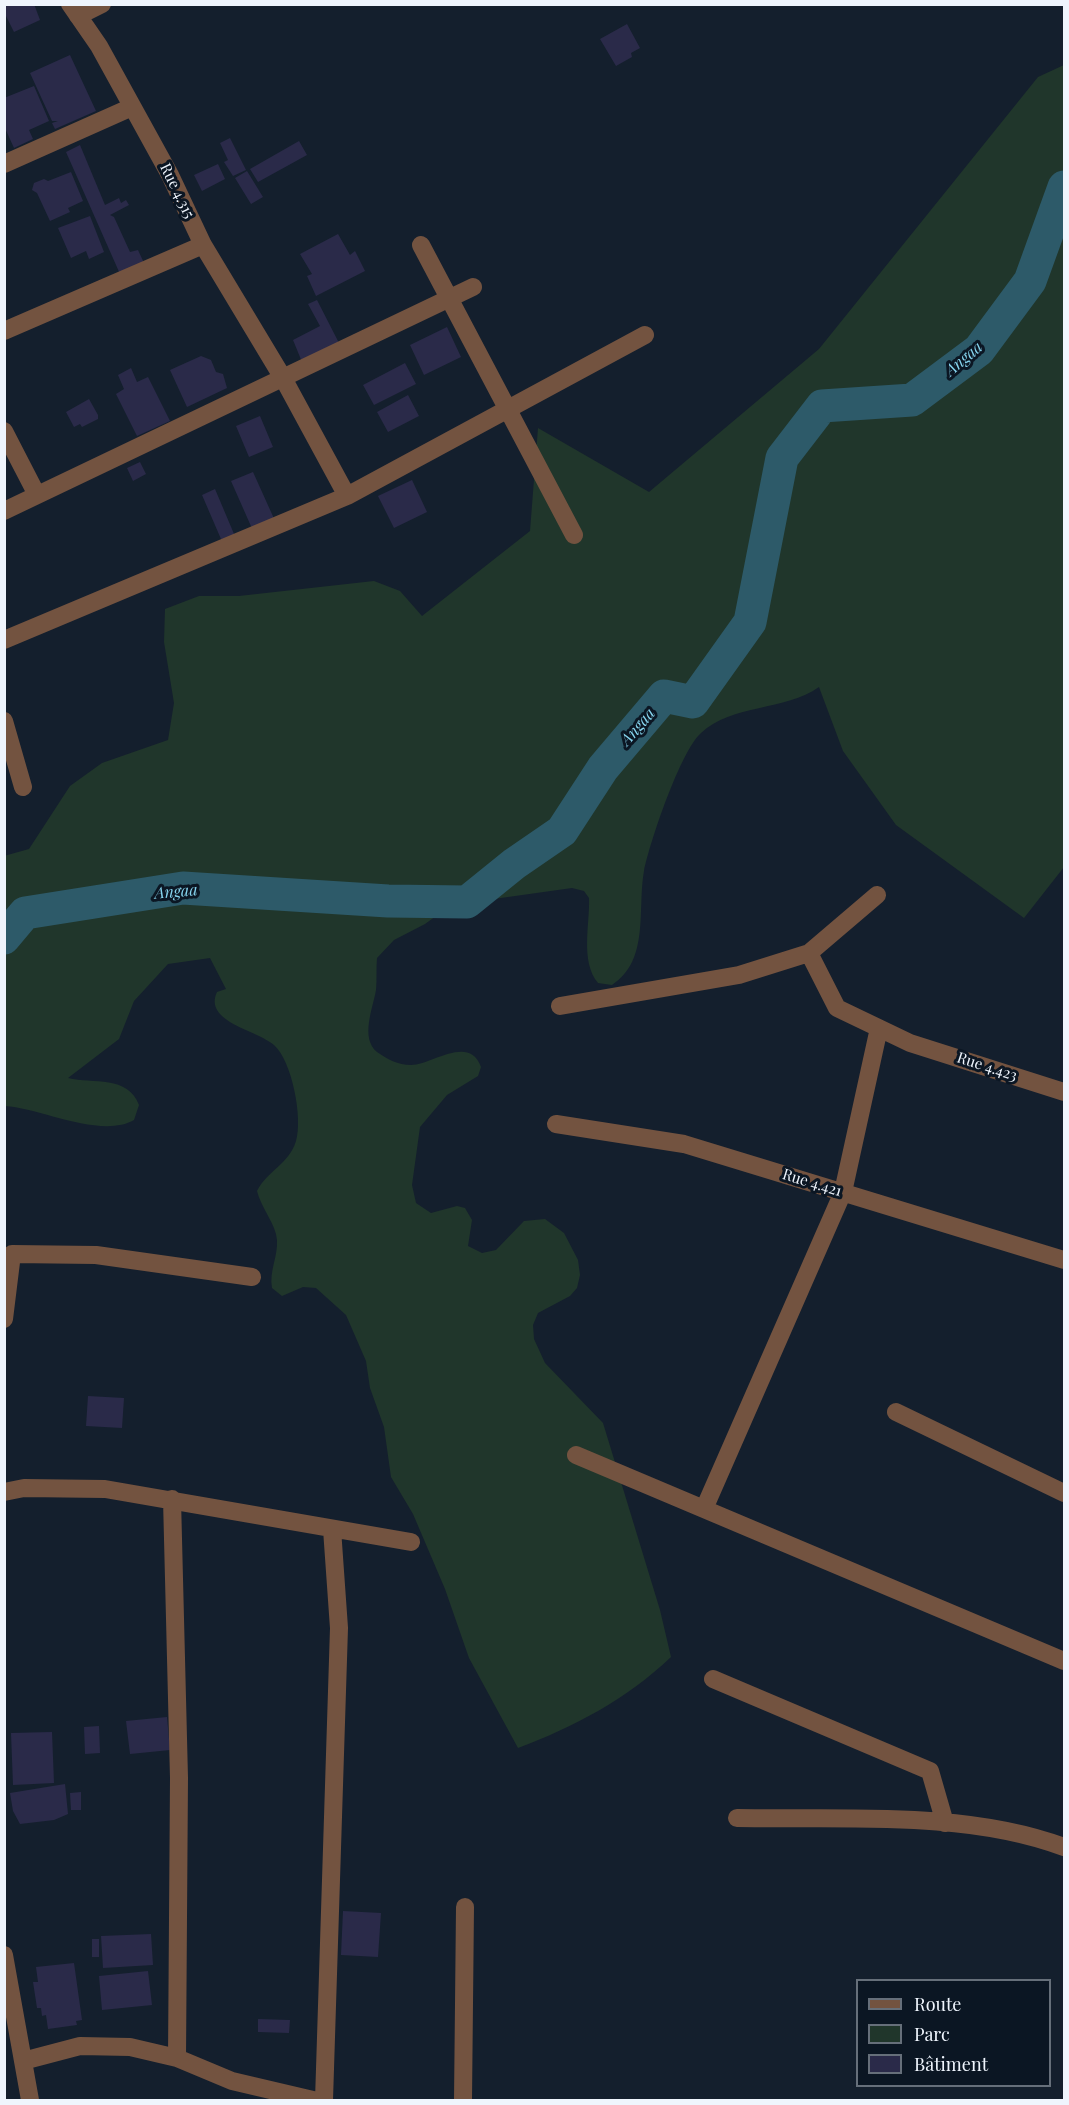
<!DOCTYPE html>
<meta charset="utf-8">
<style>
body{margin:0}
#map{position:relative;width:1069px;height:2105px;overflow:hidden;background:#141f2d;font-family:"Playfair Display",serif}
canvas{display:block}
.frame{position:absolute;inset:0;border:6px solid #eff5fd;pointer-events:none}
.legend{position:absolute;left:856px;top:1979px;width:195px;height:108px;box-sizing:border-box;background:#0b1623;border:2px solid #666f7a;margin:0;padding:8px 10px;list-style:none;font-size:18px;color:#eff5fd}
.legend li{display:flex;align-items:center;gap:12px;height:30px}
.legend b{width:30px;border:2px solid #666f7a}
</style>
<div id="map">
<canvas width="1069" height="2105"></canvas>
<div class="frame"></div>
<ul class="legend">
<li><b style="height:8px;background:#735340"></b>Route</li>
<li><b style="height:16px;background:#20362b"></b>Parc</li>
<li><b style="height:16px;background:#2a2a49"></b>Bâtiment</li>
</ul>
</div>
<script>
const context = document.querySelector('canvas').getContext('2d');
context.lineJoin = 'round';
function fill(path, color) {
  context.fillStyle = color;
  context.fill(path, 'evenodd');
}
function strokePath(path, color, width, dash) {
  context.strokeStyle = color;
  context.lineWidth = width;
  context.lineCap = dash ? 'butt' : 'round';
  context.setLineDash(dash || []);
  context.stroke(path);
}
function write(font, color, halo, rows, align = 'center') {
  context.font = font + ' "Playfair Display",serif';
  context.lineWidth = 6;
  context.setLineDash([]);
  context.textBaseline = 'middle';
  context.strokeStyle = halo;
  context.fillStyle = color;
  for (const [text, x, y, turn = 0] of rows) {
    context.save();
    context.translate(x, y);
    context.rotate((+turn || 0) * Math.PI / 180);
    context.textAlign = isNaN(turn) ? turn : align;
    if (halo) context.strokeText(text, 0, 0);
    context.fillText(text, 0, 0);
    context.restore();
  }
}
fill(new Path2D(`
 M1064,65V867L1024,918L896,825L843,751L819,687C785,711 732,704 701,733C680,752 650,842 644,871C637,910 650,960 612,985L598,983C580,961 590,925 589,898L584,891L572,888L451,905L425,924L394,940L377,958C376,968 377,980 376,990C373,1008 360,1038 377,1052C387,1059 398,1065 411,1065C432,1065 469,1034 481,1067L478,1076L447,1095L420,1127L412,1185L416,1203L431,1213L457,1206L465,1208L472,1220L468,1246L482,1253L496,1250L524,1221L545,1219L564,1233L578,1260L580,1275L577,1288L570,1296L538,1313L533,1325L534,1339L545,1363L603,1423L660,1610L671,1657C627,1699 574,1727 518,1748L469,1658L445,1589L413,1514L391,1477L384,1427L370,1388L366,1361L346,1315L316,1288L303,1287L282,1296L272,1288C269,1271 278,1257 277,1240C276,1224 261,1208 257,1191C267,1171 289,1164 296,1141C303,1118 292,1061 274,1045C257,1030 203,1022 217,992L226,989L210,958L168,964L134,1001L119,1039L68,1078C93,1084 128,1075 139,1105L134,1120C101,1139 40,1108 5,1106L4,856L29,849L70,786L102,763L168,740L174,703L164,642L165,609L199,596H239L374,581L400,591L422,616L530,531L538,428L649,492L819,349L1038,77Z`), '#20362b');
strokePath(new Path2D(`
 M4,938L25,913L183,888L388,901L467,902L514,864L562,831L603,768L664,696L693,702L750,622L782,458L822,406L912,400L979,350L1030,281L1064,187`), '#2d5a69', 33);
fill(new Path2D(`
 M4,4H34L40,20L14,32L4,12Z
 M627,24L640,48L631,53L632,57L616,66L600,39Z
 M70,55L96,111L55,129L52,123L58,121H52L30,73Z
 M34,86L49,121L29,130L33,139L14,148L4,126V98Z
 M230,138L246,170L233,176L224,162L228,160L220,143Z
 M299,141L307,155L258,182L250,169Z
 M80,145L105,205L119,198L121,203L126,200L129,205L110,215L114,217L130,252L138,250L144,263L120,274L66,152Z
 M218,164L225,179L202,191L194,175Z
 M247,171L263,197L251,204L235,178Z
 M71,172L83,201L68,208L70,212L50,221L37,193L32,190L34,183L44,179L48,181Z
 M90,216L104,252L89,259L86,251L71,258L58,228Z
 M338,234L350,255L355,251L365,271L316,296L307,276L312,274L300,254Z
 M317,300L339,343L302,362L293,340L320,326L308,304Z
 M447,327L461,357L424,375L410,345Z
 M201,356L211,360L216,372L223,374L227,388L187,407L170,370Z
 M405,363L416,384L374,405L363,385Z
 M131,368L137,382L148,377L170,421L137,436L116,394L124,389L118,375Z
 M408,395L419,416L388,432L377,412Z
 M89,399L98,415V419L82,427L80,424L74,427L66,412Z
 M260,416L273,447L249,457L236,426Z
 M140,462L146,474L133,481L127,468Z
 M253,472L276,523L254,533L231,481Z
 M412,480L427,512L394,528L378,496Z
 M215,489L237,541L224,546L202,495Z
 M88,1396L124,1398L122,1428L86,1426Z
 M167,1717L170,1750L130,1754L126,1721Z
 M99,1726L100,1753L85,1754L84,1727Z
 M52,1732L54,1783L13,1785L11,1733Z
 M65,1784L68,1814L54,1820L20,1824L13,1811L10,1793Z
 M81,1792V1810H71L70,1793Z
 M343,1911L381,1913L378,1957L341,1955Z
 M151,1934L153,1965L103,1968L101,1936Z
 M92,1939H99V1957H92Z
 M74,1963L82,2020L76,2021L77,2025L48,2029L46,2015L42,2016L41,2008H37L33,1982H38L36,1967Z
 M148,1971L152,2005L102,2010L99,1976Z
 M258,2019L290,2020L289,2033L258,2032Z`), '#2a2a49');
strokePath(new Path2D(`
 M70,4L99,46L170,175L203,245L283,378L347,496
 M78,16L102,4
 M4,164L132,107
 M421,245L574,535
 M4,331L203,245
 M4,431L37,495
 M4,511L473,287
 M4,640L347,496L645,335
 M4,721L23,787
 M809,953L837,1008L910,1043L1064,1092
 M560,1006L739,975L809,953L877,895
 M556,1124L684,1144L1064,1260
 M4,1319L12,1254L96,1255L252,1277
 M896,1412L1064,1493
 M576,1455L1064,1661
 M4,1492L24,1488L105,1489L411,1542
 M172,1499L179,1778L177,2058
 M704,1509L843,1192L879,1028
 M713,1679L930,1771L945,1823
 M737,1818C842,1820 965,1810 1064,1847
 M4,1955L30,2100
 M23,2061L80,2046L130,2047L177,2058L232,2081L313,2100
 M324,2100L339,1628L332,1529
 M463,2100L465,1907`), '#735340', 18);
write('15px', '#eff5fd', '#0b1623', [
 ["Rue 4.315",177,191,64],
 ["Rue 4.423",987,1067,18],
 ["Rue 4.421",812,1183,17]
]);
write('italic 16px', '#86d4ee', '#0b1623', [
 ["Angaa",964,359,-40],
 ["Angaa",638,727,-49],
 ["Angaa",176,892,-5]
]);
</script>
